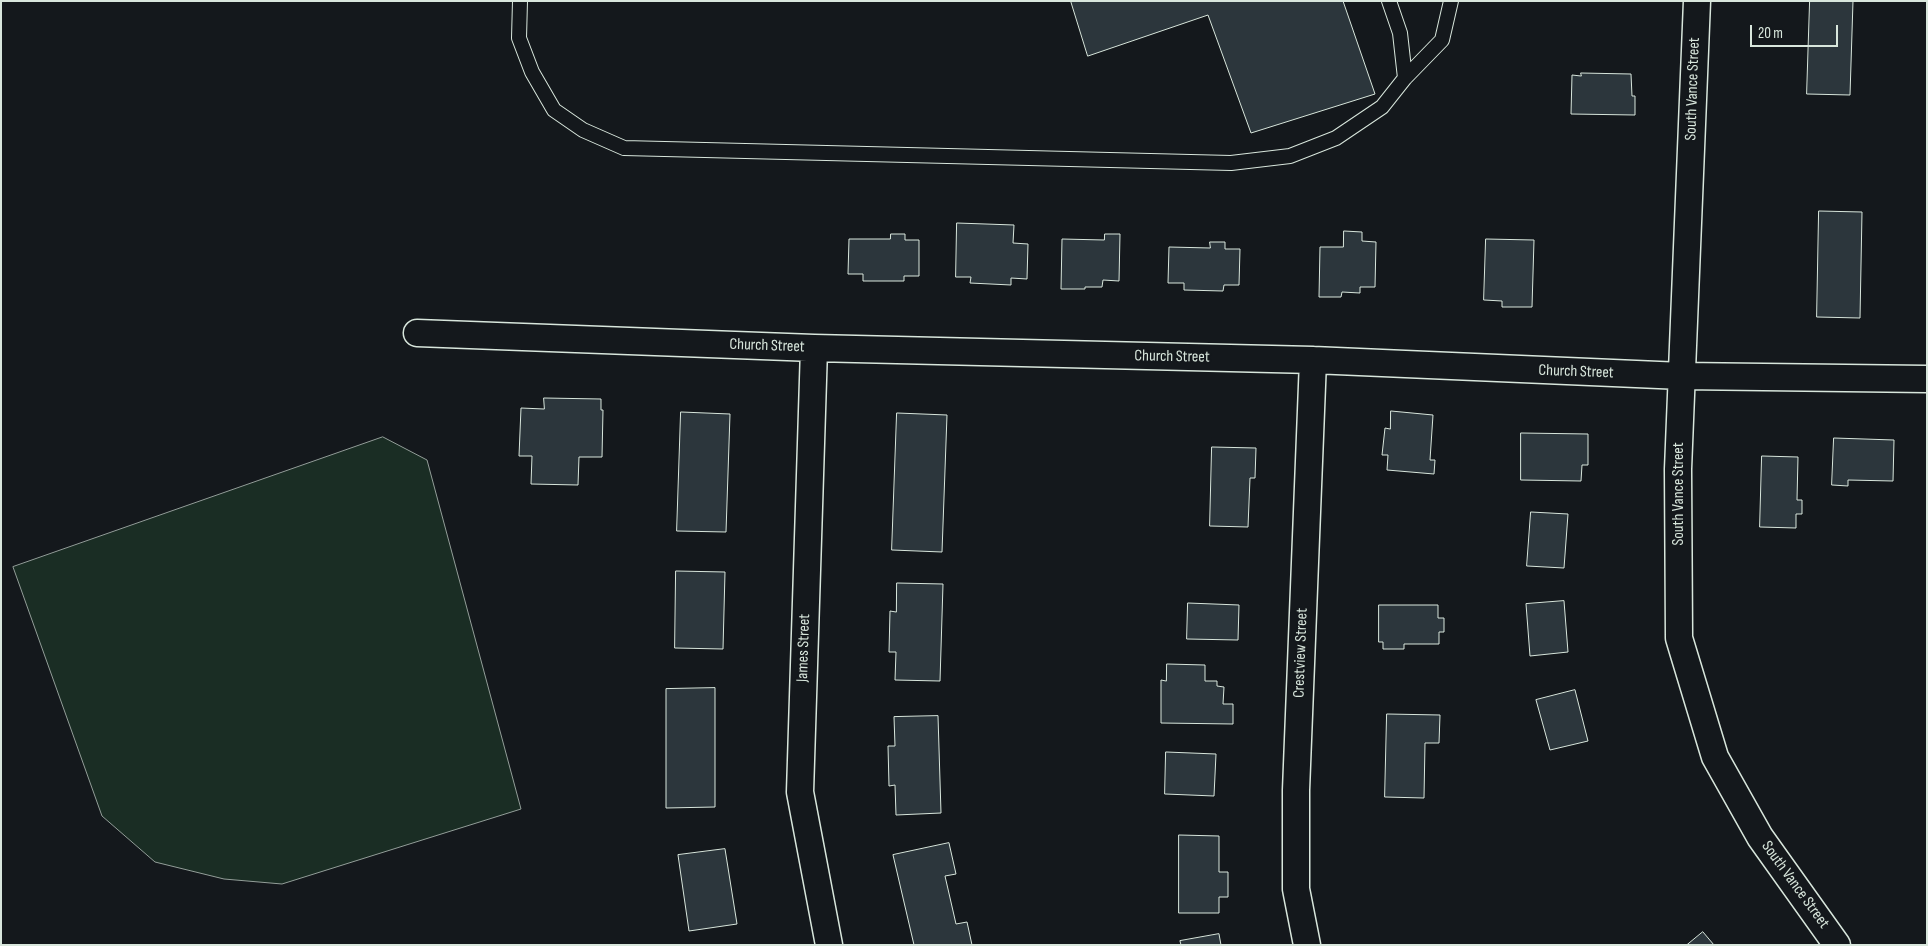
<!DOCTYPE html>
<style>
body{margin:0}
#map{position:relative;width:1928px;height:946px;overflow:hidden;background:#14181c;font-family:"Sofia Sans Condensed",sans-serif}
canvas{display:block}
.frame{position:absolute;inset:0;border:2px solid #d8e6dc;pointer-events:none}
.scale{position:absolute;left:1750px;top:25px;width:88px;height:22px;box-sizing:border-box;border:2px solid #d8e6dc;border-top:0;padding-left:6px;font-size:15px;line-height:18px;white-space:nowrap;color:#d8e6dc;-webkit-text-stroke:4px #14181c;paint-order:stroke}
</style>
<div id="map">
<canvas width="1928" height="946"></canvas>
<div class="frame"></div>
<div class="scale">20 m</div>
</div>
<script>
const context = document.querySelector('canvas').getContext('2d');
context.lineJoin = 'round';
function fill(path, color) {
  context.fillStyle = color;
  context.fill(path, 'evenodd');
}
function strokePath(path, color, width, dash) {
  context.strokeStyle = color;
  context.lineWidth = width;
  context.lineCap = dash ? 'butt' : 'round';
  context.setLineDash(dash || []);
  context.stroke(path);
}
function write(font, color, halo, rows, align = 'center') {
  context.font = font + ' "Sofia Sans Condensed",sans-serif';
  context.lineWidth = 4;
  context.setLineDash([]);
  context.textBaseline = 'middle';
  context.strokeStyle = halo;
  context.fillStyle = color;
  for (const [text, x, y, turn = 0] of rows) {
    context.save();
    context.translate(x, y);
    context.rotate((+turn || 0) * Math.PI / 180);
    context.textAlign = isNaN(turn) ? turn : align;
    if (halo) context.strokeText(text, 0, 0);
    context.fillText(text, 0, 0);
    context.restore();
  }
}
const green = new Path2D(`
 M383,437L427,460L521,809L282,884L224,879L155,862L102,816L13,567Z`);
fill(green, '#1a2d24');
strokePath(green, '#939e99', 1);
const building = new Path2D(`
 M1071,1H1343L1375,94L1251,133L1208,15L1088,56Z
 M1810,1H1853L1850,95L1807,94Z
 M1581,73L1631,74L1632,96H1635V115L1571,114L1572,75L1581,76Z
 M1819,211L1862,212L1860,318L1817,317Z
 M957,223L1014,225L1013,243L1028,244L1027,279L1011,278V285L970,283L971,277H956Z
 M1344,231L1362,232V241L1376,242L1375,287H1360V293L1342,292L1341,297H1319L1320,247H1343Z
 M891,234H905V240H919V276H904V281H863V274H848L849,239H890Z
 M1105,234H1120L1119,281L1103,280L1102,287H1085V289H1061L1062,239L1104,240Z
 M1486,239L1534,240L1532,307H1502V301L1484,300Z
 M1210,242H1225V249H1240L1239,285H1224L1223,291L1184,290V283H1168L1169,247L1210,248Z
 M544,398L601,399V410H603L602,457H579L578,485L531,484L532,456H519L521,408L544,409Z
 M1391,411L1433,415L1430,460H1435L1434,474L1387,470L1388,455H1382L1385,428L1390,429Z
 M681,412L730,414L726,532L677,531Z
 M897,413L947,415L942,552L892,550Z
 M1521,433L1588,434V465H1582L1581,481L1521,480Z
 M1834,438L1894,440L1893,481L1848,480V486L1832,485Z
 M1212,447L1256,448L1255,478H1250L1248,527L1210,526Z
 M1762,456L1798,457L1797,500H1802V514H1796V528L1760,527Z
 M1531,512L1568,514L1564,568L1527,566Z
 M676,571L725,572L723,649L675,648Z
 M897,583L943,584L940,681L895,680L896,652H889L890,611L896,612Z
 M1564,601L1568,652L1530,656L1526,604Z
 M1188,603L1239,605L1238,640L1187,639Z
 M1379,605H1438V618H1444V632H1439V644H1404V649H1383V642H1379Z
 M1167,664L1205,665V681H1217V686L1224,687L1223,704H1233V724L1161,723V680L1166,681Z
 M715,688V807L666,808V689Z
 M1575,690L1588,741L1550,750L1536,700Z
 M1387,714L1440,715L1439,743H1425L1424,798L1385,797Z
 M938,716L941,813L896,815L895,785L889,786L888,746H895L894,717Z
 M1166,752L1216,754L1214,796L1165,794Z
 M1179,835L1219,836V872H1228V897H1219V913H1179Z
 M949,843L956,874L945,876L956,924L967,922L972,945H914L893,855Z
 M725,849L737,924L689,931L678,855Z
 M1703,932L1714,945H1687Z
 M1219,934L1221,945H1181L1180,941Z`);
fill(building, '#2c363c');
strokePath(building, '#d8e6dc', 1);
const lane = new Path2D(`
 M520,1L519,38L532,72L554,110L583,130L624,148L1231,163L1290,156L1336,138L1382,107L1405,78L1400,33L1389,1
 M1405,78L1442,40L1451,1`);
const street = new Path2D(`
 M1697,1L1678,469L1679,638L1715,757L1760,837L1837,945
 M417,333L814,348L1313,360L1682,376L1927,379
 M814,348L800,792L829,945
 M1307,945L1296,889V790L1313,360`);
strokePath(lane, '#d8e6dc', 16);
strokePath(street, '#d8e6dc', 29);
strokePath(lane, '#14181c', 14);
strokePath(street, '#14181c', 26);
write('16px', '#d8e6dc', '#14181c', [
 ["South Vance Street",1693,89,-88],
 ["Church Street",767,346,2],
 ["Church Street",1172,357,1],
 ["Church Street",1576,372,2],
 ["South Vance Street",1679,494,-90],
 ["James Street",804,648,-88],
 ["Crestview Street",1301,653,-88],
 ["South Vance Street",1795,885,54]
]);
</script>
